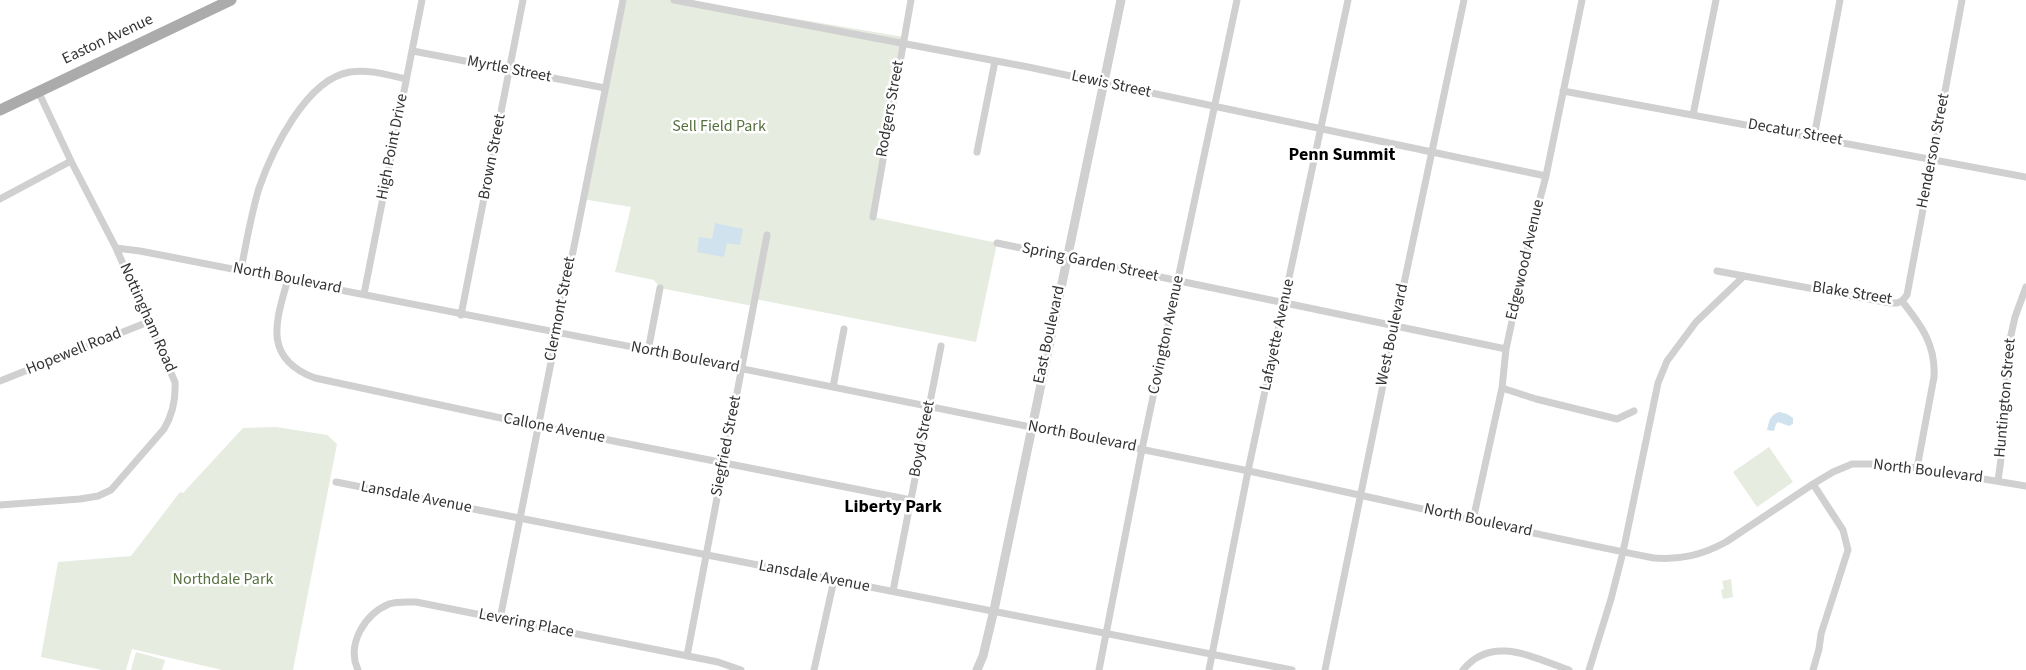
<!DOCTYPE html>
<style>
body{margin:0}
canvas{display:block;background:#fff}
</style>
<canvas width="2026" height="670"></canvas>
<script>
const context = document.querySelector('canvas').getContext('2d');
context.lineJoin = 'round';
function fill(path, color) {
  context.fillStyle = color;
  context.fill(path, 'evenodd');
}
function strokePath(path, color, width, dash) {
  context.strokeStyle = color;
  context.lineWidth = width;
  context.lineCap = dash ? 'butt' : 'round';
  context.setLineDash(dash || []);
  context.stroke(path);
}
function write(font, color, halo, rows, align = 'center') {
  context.font = font + ' "Source Sans 3",sans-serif';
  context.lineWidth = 5;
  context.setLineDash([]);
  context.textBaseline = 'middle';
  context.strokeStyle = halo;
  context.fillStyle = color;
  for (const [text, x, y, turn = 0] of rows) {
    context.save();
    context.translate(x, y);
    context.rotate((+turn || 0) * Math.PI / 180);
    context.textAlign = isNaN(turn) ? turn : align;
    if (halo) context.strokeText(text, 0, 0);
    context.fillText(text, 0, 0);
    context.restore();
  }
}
fill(new Path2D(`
 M623,0H684L904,37L873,217L997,243L976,342L755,299L753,306L660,288L654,280L615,272L631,207L582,199Z
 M276,427L327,435L337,444L293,670H222L132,649L126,670H102L41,657L58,562L131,556L180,492L183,493L243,428Z
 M1769,447L1793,482L1757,507L1733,472Z
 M1731,579L1733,597L1723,599L1721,590L1724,589L1722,581Z
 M136,652L165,660L162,670H131Z`), '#e6ecdf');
fill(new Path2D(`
 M715,223L743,229L740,245L727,243L724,257L697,252L699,237L712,239Z
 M1779,412L1787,414L1793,418V424L1789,426L1778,422L1776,424L1774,431L1767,430C1769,421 1770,415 1779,412Z`), '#cfe2ee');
strokePath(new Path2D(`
 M674,0L1028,67L1546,176
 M413,51L605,88
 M1563,91L2026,177
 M1693,115L1716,0
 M1814,137L1840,0
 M977,152L995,61
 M0,199L71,161
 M873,217L911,0
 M997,243L1506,349
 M116,248L140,251C508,322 877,394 1244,470C1381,499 1517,531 1654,558C1681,560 1702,555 1726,542L1813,484L1833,472L1852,464H1885L1917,468L2026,486
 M241,270C246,243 251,215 259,188C272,151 306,79 350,72C369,69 388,75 406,79
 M1717,271L1890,303H1897L1902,301
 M288,279C276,321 262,358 315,378L538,426L911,500
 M364,294L422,0
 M1902,301L1907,295L1962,0
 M1902,301C1921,325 1936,345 1934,377L1917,468
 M461,315L523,0
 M648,351L660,288
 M0,381L148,322
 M833,387L844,329
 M1502,388L1536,399L1617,419L1634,411
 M1998,481L2006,421V386L2009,344L2015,317L2026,287
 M336,482L1292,670
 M1813,484L1843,530L1848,550L1821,634L1819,649L1813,670
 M0,505L80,499L98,496L111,490L164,429C173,414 176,399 175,382L116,248L71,161L38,91
 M1473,520L1502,388L1506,349L1530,237L1546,176L1582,0
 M893,591L941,346
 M500,619L623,0
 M687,656L767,235
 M358,670C346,644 365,614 389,604C398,601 407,602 416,602L718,662L741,670
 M814,670L834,580
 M1099,670L1142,449L1237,0
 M1209,670L1248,471L1348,0
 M1325,670L1395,326L1464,0
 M1463,670C1492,634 1534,658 1569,670
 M1589,670L1611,599L1623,552L1658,383L1667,361L1696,322L1744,276`), '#d0d0d0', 7);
strokePath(new Path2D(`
 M977,670L983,656L994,610L1121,0`), '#d0d0d0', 9);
strokePath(new Path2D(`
 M0,110L231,0`), '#ababab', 11);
write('16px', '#333', '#fff', [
 ["Easton Avenue",108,40,-25],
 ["Myrtle Street",509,70,11],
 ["Lewis Street",1111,85,12],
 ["Rodgers Street",891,109,-80],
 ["Decatur Street",1795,133,10],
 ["High Point Drive",393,147,-79],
 ["Henderson Street",1934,151,-79],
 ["Brown Street",493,157,-79],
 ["Edgewood Avenue",1526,260,-77],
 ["Spring Garden Street",1090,263,12],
 ["North Boulevard",287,279,11],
 ["Blake Street",1852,294,9],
 ["Clermont Street",561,309,-79],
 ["Nottingham Road",147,318,66],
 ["East Boulevard",1050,335,-78],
 ["Covington Avenue",1167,335,-78],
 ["Lafayette Avenue",1278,335,-78],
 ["West Boulevard",1393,335,-78],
 ["Hopewell Road",74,352,-22],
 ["North Boulevard",685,358,11],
 ["Huntington Street",2006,398,-85],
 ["Callone Avenue",554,429,11],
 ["North Boulevard",1082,437,11],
 ["Boyd Street",923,439,-79],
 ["Siegfried Street",727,446,-79],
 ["North Boulevard",1928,472,7],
 ["Lansdale Avenue",416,498,11],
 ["North Boulevard",1478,521,12],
 ["Lansdale Avenue",814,577,11],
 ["Levering Place",526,624,11]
]);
write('16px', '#56703f', '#fff', [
 ["Sell Field Park",719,127],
 ["Northdale Park",223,580]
]);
write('bold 18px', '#000', '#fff', [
 ["Penn Summit",1342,156],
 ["Liberty Park",893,508]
]);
</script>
